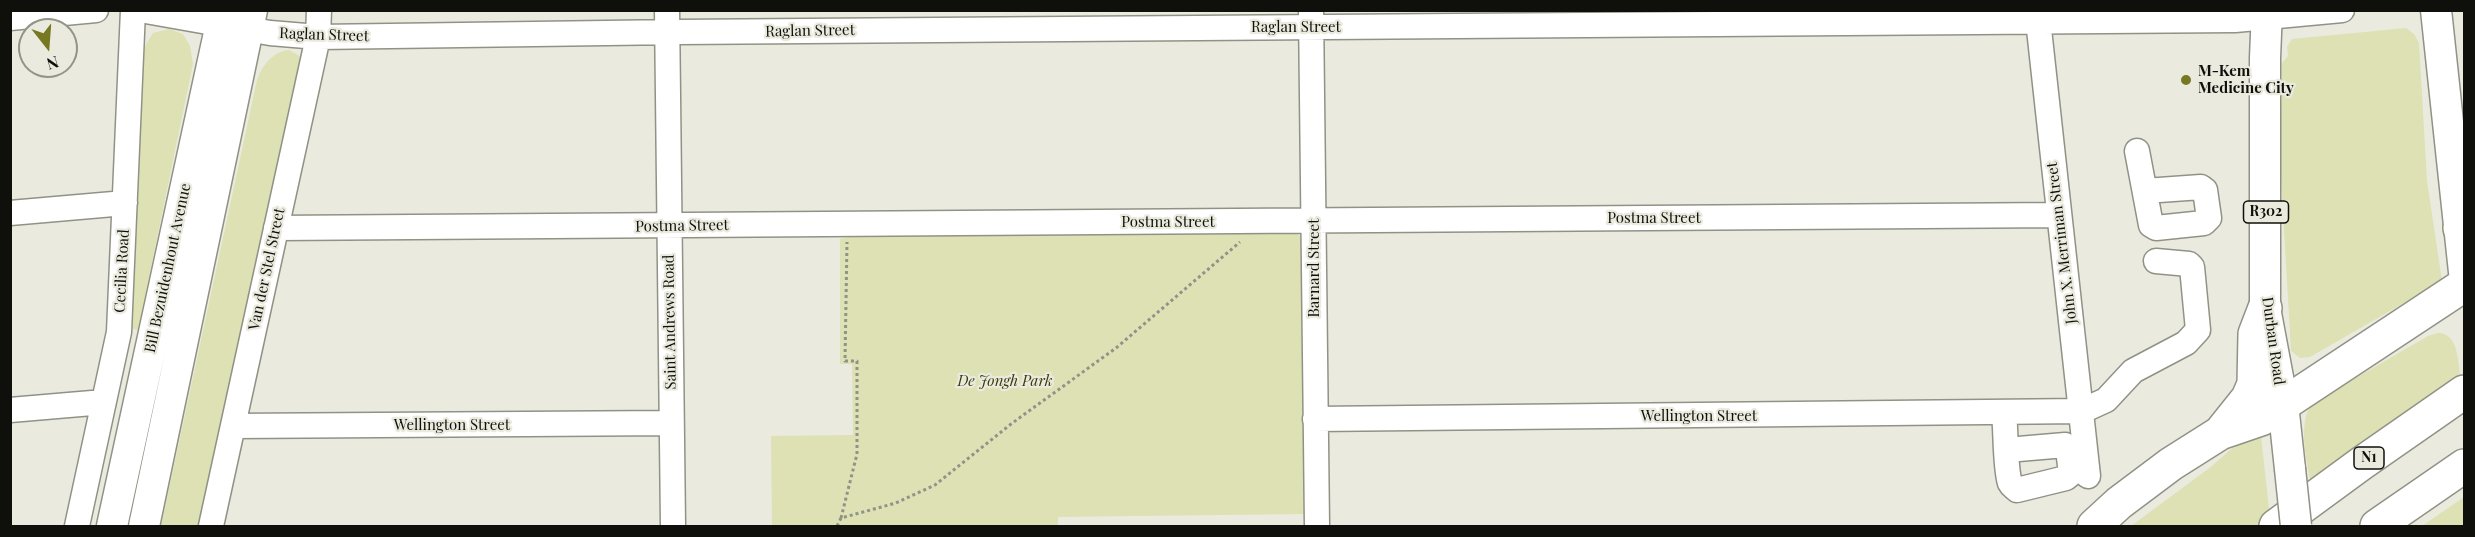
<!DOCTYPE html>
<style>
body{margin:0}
#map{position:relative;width:2475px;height:537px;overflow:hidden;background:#eaebde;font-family:"Playfair Display",serif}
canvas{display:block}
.frame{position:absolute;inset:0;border:12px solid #0f100b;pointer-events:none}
.north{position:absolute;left:18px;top:18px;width:60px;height:60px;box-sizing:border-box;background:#eaebde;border:2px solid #92938a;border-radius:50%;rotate:163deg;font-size:16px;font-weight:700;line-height:24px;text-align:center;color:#0f100b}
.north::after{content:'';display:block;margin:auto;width:21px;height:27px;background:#767922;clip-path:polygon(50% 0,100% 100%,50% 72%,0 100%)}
</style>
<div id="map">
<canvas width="2475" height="537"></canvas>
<div class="frame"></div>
<div class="north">N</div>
</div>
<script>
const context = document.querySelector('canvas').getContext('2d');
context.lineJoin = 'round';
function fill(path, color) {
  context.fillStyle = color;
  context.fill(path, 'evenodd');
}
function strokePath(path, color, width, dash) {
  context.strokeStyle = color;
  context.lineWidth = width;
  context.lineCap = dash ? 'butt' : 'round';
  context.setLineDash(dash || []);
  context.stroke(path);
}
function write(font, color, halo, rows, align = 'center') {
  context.font = font + ' "Playfair Display",serif';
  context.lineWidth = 4.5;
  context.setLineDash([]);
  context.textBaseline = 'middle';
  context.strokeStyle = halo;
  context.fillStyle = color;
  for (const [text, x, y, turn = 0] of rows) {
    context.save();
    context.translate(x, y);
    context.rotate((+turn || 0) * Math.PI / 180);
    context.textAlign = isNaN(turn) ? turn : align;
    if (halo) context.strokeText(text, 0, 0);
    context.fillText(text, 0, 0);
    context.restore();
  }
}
fill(new Path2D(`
 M2406,28L2414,34L2419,43L2427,181L2442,281L2310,357L2300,358L2291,351L2280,160L2282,63L2288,56L2287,47L2292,39Z
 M169,29L183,34L190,46L193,64L138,330L128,328L141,46H145L153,33Z
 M289,50L298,55L301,59L203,526H161L257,80C262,66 272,52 289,50Z
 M1296,233L1301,237L1304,514L1058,517V526H772L771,436L853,435L852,364H840V239L853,236Z
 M2438,333C2460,333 2458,366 2461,383L2311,488C2308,461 2297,428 2311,404L2428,336Z
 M2257,434L2261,436L2270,518L2259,526H2131L2212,466L2230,450Z
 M2464,497V526H2422Z`), '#dde1b4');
const minor = new Path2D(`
 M140,10L270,33L318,37L678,32L2235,20L2342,10
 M667,10L673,526
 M1311,10L1317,526
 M2039,10L2038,20L2088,476
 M10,18L96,10
 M2137,151L2151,225L2156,228L2204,223L2209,218L2205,190L2201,187L2145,191
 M10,213L125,203
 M276,228L2059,215
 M10,410L104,402
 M2004,413C2006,430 2005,469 2010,483C2012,487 2014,487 2017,490L2066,478L2071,474L2068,449L2065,445L2007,450
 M1315,419L2082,411L2106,400L2133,371L2186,343L2198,330L2192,267L2189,264L2156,261
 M233,426L671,423
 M77,526L119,332L133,10
 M211,526L318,37L319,10`);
const major = new Path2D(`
 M2267,10L2265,58V308L2283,404L2290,469
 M2436,10L2464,272
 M112,526L224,10
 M144,526L252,10`);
const highway = new Path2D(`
 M2460,228L2464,232
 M2220,433L2248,398L2254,384L2255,334L2265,308
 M2094,526L2119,503L2171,464L2220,433L2261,419L2464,285
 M2276,526L2362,463L2464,392
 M2377,526L2464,466`);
strokePath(minor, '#919286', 27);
strokePath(major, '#919286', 33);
strokePath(highway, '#919286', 36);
strokePath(new Path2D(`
 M841,518L857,454V361H845L847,242
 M837,526L841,518L896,503L935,485L1011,424L1116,348L1240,242`), '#919288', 3, [3, 3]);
strokePath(minor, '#fff', 24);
strokePath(major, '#fff', 30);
strokePath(highway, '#fff', 33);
const majorBridge = new Path2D(`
 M2290,469L2296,526`);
strokePath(majorBridge, '#919286', 33, []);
strokePath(majorBridge, '#fff', 30);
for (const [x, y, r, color] of [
 [2186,80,6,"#767922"]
]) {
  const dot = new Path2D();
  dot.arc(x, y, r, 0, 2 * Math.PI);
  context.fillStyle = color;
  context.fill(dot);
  strokePath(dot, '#eaebde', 2);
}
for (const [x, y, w] of [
 [2266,212,45],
 [2369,458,30]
]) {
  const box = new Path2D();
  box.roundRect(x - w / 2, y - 11, w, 22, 4.5);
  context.fillStyle = '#eaebde';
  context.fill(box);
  strokePath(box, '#0f100b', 1.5);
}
write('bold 14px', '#0f100b', null, [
 ["R302",2266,212],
 ["N1",2369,458]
]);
write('15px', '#0f100b', '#eaebde', [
 ["Raglan Street",1296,27],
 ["Raglan Street",810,31,-1],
 ["Raglan Street",324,35,2],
 ["Postma Street",1654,218],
 ["Postma Street",1168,222],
 ["Postma Street",682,226,-1],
 ["John X. Merriman Street",2062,243,-97],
 ["Bill Bezuidenhout Avenue",168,268,-78],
 ["Barnard Street",1314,268,-90],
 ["Van der Stel Street",267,269,-78],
 ["Cecilia Road",122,271,-87],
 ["Saint Andrews Road",670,322,-91],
 ["Durban Road",2273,341,82],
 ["Wellington Street",1699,416],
 ["Wellington Street",452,425]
]);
write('bold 15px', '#0f100b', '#eaebde', [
 ["M-Kem",2198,71],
 ["Medicine City",2198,88]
], 'left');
write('italic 15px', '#393b0a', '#eaebde', [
 ["De Jongh Park",1005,381]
]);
</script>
